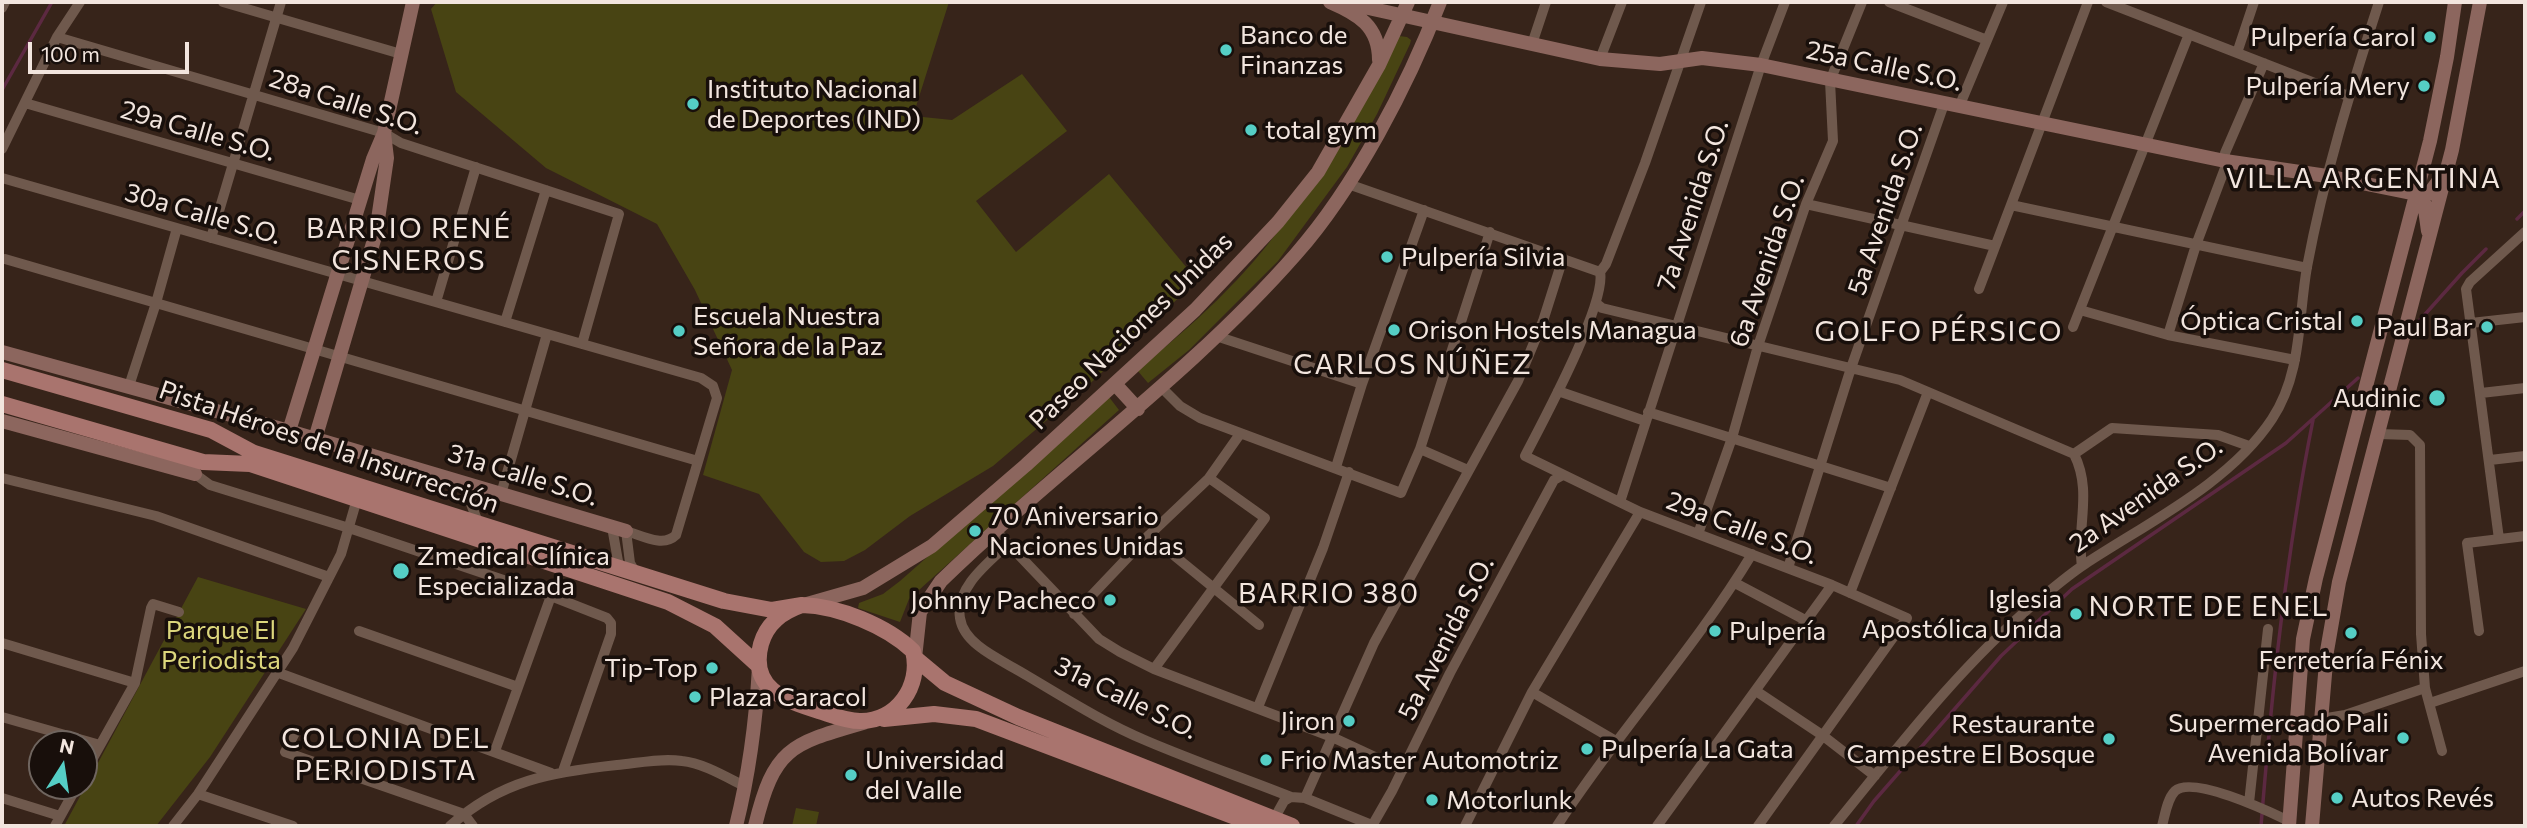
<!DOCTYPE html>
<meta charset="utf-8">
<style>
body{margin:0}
#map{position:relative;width:2527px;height:828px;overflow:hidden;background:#37241a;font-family:Commissioner,sans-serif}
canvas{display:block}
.frame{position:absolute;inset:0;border:4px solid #f2e5de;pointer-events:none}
.north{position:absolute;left:28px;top:730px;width:70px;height:70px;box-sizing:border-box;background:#180f0b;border:2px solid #6f655f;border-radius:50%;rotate:12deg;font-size:19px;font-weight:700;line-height:28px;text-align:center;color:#f2e5de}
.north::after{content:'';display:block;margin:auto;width:24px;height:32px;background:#55cec5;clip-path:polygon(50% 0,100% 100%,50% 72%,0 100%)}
.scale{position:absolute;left:28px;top:42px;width:161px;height:32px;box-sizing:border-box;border:4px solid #f2e5de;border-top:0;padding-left:9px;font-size:21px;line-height:24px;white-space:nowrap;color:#f2e5de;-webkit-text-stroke:5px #180f0b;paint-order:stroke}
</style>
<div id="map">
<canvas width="2527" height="828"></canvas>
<div class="frame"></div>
<div class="north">N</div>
<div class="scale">100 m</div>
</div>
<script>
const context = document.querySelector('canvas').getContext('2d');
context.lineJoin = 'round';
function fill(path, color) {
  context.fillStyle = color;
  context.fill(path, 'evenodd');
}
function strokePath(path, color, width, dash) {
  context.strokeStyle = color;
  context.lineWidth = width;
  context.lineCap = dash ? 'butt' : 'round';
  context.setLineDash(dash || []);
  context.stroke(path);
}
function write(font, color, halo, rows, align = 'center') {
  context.font = font + ' Commissioner,sans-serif';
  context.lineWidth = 7;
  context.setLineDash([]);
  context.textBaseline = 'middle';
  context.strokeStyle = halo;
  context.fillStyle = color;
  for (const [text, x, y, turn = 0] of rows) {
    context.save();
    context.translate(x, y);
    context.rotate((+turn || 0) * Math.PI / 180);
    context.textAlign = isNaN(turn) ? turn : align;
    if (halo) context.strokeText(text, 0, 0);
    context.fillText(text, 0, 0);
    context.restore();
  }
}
fill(new Path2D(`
 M437,2H949L913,116L952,120L1022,74L1067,131L976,201L1016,252L1109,174L1197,280L1094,380L993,466L910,516L865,550L844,561L821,562L804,552L759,494L703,475L732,370L695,290L657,224L546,168L456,92L431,9Z
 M1399,36L1407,37L1411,40L1410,44L1377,114L1347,167L1278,261L1189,350L1148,383L1137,370C1192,326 1247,277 1287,218C1327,160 1361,97 1399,36Z
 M1109,397L1119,410L909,599L900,622L858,608L859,603L883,594L900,581Z
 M198,577L306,609L210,757L156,826H64Z
 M796,808L819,812L816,826H792Z`), '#484413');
strokePath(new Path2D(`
 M2,90L52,2
 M2517,219L2525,211
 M2411,330L2462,273L2486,249
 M1856,826L1874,801L2001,656L2072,589L2286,443L2358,378
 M2261,826C2272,689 2286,555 2313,420`), '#5c2941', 3.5);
strokePath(new Path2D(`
 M223,2L401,54
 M1889,2L1987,40
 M2106,2L2348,96
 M2,8L5,2
 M57,37L384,133L401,143L619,214L582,344
 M1532,44L1546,2
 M2237,53L2254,2
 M1600,59L1622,2
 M25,103L360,200
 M1959,107L2003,2
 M2,149L57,37L80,2
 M2,178L701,378L713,386L717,398L676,535C663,548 641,535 626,531L630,563L637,575
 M1348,184L1600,272
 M1806,204L1995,246
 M2011,205L2307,268
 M211,238L281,2
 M5,259L698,461
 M1600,272C1607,303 1542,423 1525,456L1640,512L1832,585L1907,618L1758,826
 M1600,272L1606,264L1645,163L1701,2
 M1979,289L2088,2
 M436,302L476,167
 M1597,304L1602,308L1900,380L2074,454C2093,492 2076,527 2082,566
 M2080,310L2168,335L2295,360
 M505,322L546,190
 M2471,323L2525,317
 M2073,327L2189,34
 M2168,335L2196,245L2225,168V153L2264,63
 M1216,336L1362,384
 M129,386L156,303L177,228
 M1161,387L1180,406L1200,418L1401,493L1420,449L1490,232
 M1558,391L1645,421
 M2481,393L2525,388
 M1648,412L1891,488
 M2379,434L2410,435L2420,445L2421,634L2425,688L2442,751
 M1420,449L1468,470
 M2074,454L2112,428L2218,435L2249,446
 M2490,460L2525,456
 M1336,467L1362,384L1424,210
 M195,474L210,485L349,528L551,596L607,618L611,623V634L563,771
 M2,478L156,516L329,577
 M463,483L479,525
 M501,494L547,334
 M1620,502L1761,65L1785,2
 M612,527L618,561L622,570
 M996,531L1099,639L1120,652L1154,669L1332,737L1403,770
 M1698,534L1732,438L1758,346L1806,204L1833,141L1830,81L1862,2
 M1149,535L1259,625
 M2499,539L2466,289L2470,282L2525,232
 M1007,545C988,563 955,588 960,618C964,646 1004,661 1026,675C1065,698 1104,723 1147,741C1194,761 1243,778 1291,797L1305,798L1374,826
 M1788,568L1851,368L1944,104
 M1735,583L1807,621
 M1850,593L1928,392
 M1074,614L1149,535L1209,478L1240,434
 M359,631L518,687
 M2479,631L2467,543L2525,536
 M2,643L135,683
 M1154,669L1265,518L1209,478
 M279,673L551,773
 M1756,691L1822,735L1875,776
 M1532,692L1616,741
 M2430,703L2525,671
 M1258,707L1323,548L1349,472
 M2,717L100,745
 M2321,719L2345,715L2425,688
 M296,731L285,752L464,814L473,826
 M495,751L551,596
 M84,774L135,683L151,608L153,604L179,612
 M198,794L293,826
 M2,798L60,816
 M1305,798L1374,643L1518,381L1543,321L1563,258
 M2249,803L2268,629
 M1274,819L1284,801L1291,797
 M55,826L77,786
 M173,826L198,794L293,648L341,554L357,499
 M450,826C501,780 552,772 617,765C638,763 661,758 682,761C703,763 726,777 746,787
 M1372,826L1392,791L1450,673L1554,480L1563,475
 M1465,826L1532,692L1640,512
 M1557,826C1617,733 1694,650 1752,554
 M1657,826L1832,585
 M1834,826C1897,749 1958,668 2035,603C2051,590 2068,575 2085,564C2147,523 2230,483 2272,419C2302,374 2298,318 2307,267C2324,176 2351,89 2379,2
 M2162,826C2165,815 2167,799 2175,791C2193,775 2270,812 2289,821`), '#6f594d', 10);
strokePath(new Path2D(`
 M1330,2C1358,14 1379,26 1379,60
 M1341,2L1600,59L1660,64L1702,58L1761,65L2225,161L2327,176L2416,194H2429L2448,168
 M2416,194L2424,202L2428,231
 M2,352L289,431L626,531
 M1115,384L1138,409
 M2,421L195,474
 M289,431L373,159L384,133L413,2
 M315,439L376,233L387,158L384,133
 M807,604L863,588L932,546L1026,465L1195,310L1278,222L1318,172L1379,65L1408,2
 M915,658L920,612L941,581C1056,469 1189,376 1296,254C1355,187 1408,85 1440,2
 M736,826C749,774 756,721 759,667
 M755,826C774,748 790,744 863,723
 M2289,826L2303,639L2316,578L2430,141L2447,57L2455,2
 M2312,826L2327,651L2339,582L2452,150L2480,2`), '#8c665e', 14);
strokePath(new Path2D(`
 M2,370L211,430L254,453L724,601L772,610L802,605
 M2,404L203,462L250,464L668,602L715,626L759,666
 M802,605C838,606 887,626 913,651C922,686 896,722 860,721C846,721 832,715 819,711C784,700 749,688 761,644C767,623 782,612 802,605Z
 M915,658L945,683L1018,717L1292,826
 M884,719L934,714L976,719L1259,826`), '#a9746e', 16);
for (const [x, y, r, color] of [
 [2430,37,7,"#55cec5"],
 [1226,50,7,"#55cec5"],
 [2424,86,7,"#55cec5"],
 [693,104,7,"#55cec5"],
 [1251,130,7,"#55cec5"],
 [1387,257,7,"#55cec5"],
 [2357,321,7,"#55cec5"],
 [2487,327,7,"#55cec5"],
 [1394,330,7,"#55cec5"],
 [679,331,7,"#55cec5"],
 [2437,398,9,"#55cec5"],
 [975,531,7,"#55cec5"],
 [401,571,9,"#55cec5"],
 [1110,600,7,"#55cec5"],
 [2076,614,7,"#55cec5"],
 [1715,631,7,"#55cec5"],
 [2351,633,7,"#55cec5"],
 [712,668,7,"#55cec5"],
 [695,697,7,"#55cec5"],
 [1349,721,7,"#55cec5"],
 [2403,738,7,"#55cec5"],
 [2109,739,7,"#55cec5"],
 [1587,749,7,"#55cec5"],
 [1266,760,7,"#55cec5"],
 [851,775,7,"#55cec5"],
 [2337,798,7,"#55cec5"],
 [1432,800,7,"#55cec5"]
]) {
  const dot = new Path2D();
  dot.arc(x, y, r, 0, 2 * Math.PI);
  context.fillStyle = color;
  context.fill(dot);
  strokePath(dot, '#180f0b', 2.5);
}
write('26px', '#f2e5de', '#180f0b', [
 ["Banco de",1240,35],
 ["Finanzas",1240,65],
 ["Pulpería Carol",2416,37,"right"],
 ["Pulpería Mery",2410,86,"right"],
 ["Instituto Nacional",707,89],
 ["de Deportes (IND)",707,119],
 ["total gym",1265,130],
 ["Pulpería Silvia",1401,257],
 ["Escuela Nuestra",693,316],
 ["Señora de la Paz",693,346],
 ["Óptica Cristal",2343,321,"right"],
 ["Paul Bar",2473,327,"right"],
 ["Orison Hostels Managua",1408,330],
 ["Audinic",2421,398,"right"],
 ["70 Aniversario",989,516],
 ["Naciones Unidas",989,546],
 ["Zmedical Clínica",417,556],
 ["Especializada",417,586],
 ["Iglesia",2062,599,"right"],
 ["Apostólica Unida",2062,629,"right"],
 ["Johnny Pacheco",1096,600,"right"],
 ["Pulpería",1729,631],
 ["Ferretería Fénix",2351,660,"center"],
 ["Tip-Top",698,668,"right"],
 ["Plaza Caracol",709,697],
 ["Jiron",1335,721,"right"],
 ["Supermercado Pali",2389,723,"right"],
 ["Avenida Bolívar",2389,753,"right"],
 ["Restaurante",2095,724,"right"],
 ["Campestre El Bosque",2095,754,"right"],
 ["Pulpería La Gata",1601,749],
 ["Universidad",865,760],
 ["del Valle",865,790],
 ["Frio Master Automotriz",1280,760],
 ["Autos Revés",2351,798],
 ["Motorlunk",1446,800]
], 'left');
write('26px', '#f2e5de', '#180f0b', [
 ["25a Calle S.O.",1884,66,12],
 ["28a Calle S.O.",346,102,18],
 ["29a Calle S.O.",198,131,16],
 ["7a Avenida S.O.",1693,205,-72],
 ["5a Avenida S.O.",1885,209,-71],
 ["30a Calle S.O.",203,214,16],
 ["6a Avenida S.O.",1767,261,-71],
 ["Paseo Naciones Unidas",1131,331,-44],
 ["Pista Héroes de la Insurrección",329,447,19],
 ["31a Calle S.O.",523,475,17],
 ["2a Avenida S.O.",2146,495,-35],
 ["29a Calle S.O.",1742,528,21],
 ["5a Avenida S.O.",1446,638,-63],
 ["31a Calle S.O.",1126,698,26]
]);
write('26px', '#dcd67c', '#180f0b', [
 ["Parque El",221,630],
 ["Periodista",221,660]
]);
context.letterSpacing = '2px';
write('28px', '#f2e5de', '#180f0b', [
 ["VILLA ARGENTINA",2364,179],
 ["BARRIO RENÉ",409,229],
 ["CISNEROS",409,261],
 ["GOLFO PÉRSICO",1939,332],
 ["CARLOS NÚÑEZ",1413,365],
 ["BARRIO 380",1329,594],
 ["NORTE DE ENEL",2209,607],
 ["COLONIA DEL",386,739],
 ["PERIODISTA",386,771]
]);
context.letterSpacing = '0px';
</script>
